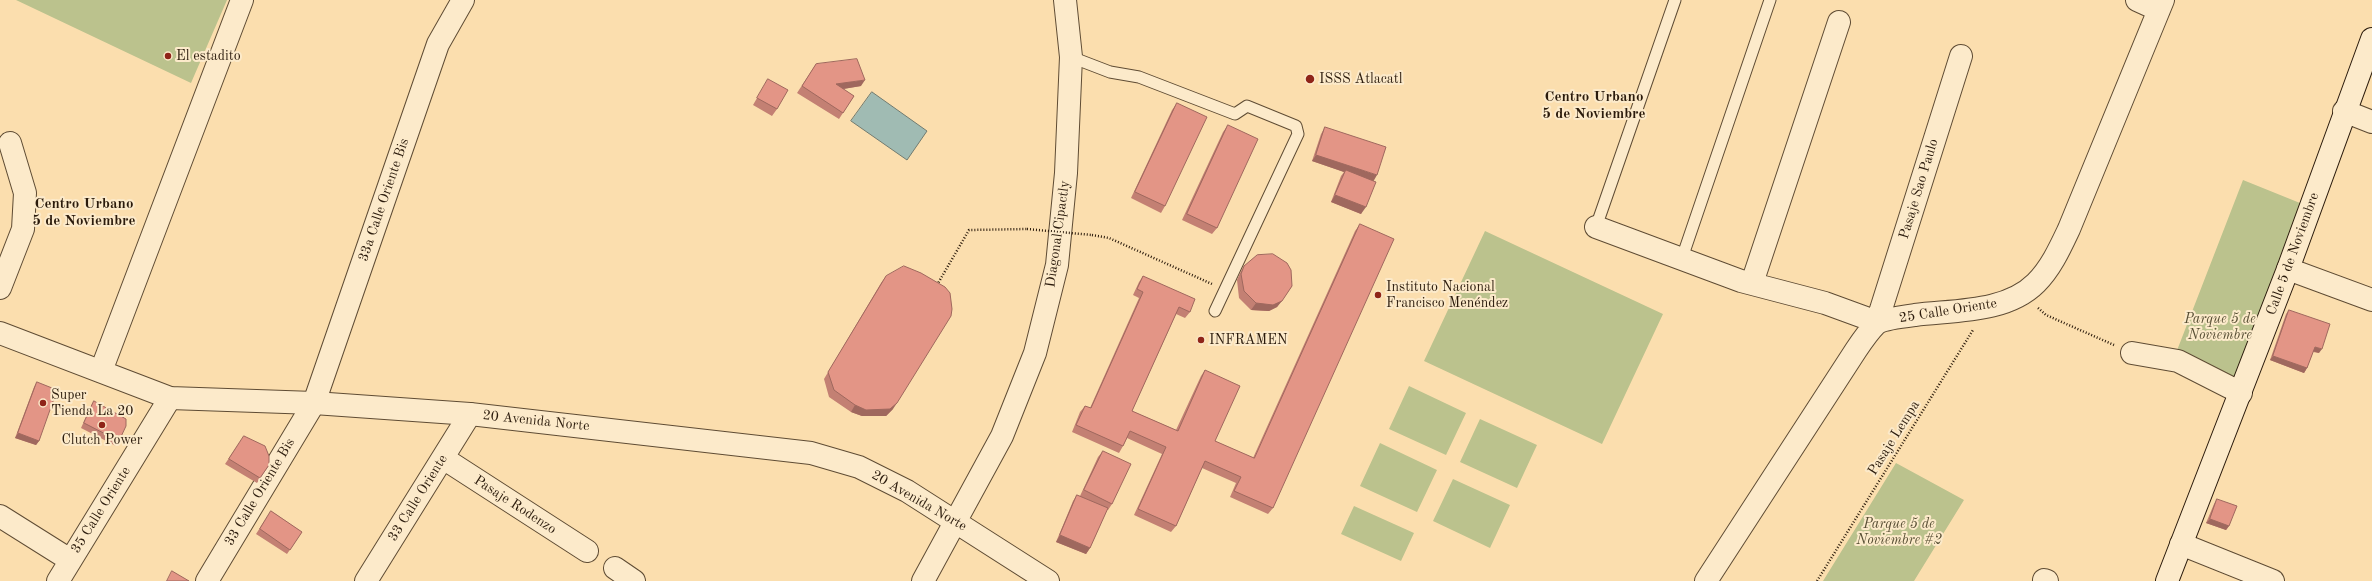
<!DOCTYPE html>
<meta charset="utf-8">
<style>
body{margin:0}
canvas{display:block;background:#fbdeae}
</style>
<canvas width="2372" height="581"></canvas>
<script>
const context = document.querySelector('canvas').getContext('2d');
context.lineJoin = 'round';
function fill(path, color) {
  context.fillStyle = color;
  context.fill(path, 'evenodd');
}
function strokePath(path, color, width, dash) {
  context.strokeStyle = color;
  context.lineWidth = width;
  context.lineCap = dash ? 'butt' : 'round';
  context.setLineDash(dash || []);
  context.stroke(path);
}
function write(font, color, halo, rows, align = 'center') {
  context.font = font + ' "Old Standard TT",serif';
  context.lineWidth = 4;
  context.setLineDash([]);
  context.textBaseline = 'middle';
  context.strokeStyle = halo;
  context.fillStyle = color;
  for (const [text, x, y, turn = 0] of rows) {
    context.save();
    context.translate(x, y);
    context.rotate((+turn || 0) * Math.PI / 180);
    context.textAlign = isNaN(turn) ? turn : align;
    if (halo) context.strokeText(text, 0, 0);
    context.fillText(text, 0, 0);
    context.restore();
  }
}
fill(new Path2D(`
 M16,0H227L191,83Z
 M2243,180L2300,203L2234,381L2176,353Z
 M1485,231L1663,314L1602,444L1424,361Z
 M1409,386L1466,413L1446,455L1389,429Z
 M1480,419L1537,445L1517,488L1460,462Z
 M1380,443L1437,470L1417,512L1360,486Z
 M1896,463L1964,500L1914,581H1823Z
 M1453,479L1510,505L1490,548L1433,521Z
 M1354,506L1414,533L1401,561L1341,534Z`), '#bbc28d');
const water = new Path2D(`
 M872,92L927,131L907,160L851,121Z`);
fill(water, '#a0bbb3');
strokePath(water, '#717b70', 1);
const service = new Path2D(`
 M1071,57L1110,72L1139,77L1235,114L1247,106L1296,126L1298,134L1215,311
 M1596,227L1675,0
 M1682,258L1770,0`);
const minor = new Path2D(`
 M2137,0L2159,10
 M2344,111L2372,122
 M1596,227L1741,281L1825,303L1877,322L1961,56
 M2288,269L2372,300
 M1752,283L1839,22
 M0,288L23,229L25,193L10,143
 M2132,353L2178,361L2241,393
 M101,371L242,0
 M443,458L587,551
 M0,516L70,560
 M2181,544L2273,581
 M615,568L634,581
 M2044,580L2047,581
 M58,581L170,398
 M207,581L314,403L438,44L463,0
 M366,581L470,414
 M1706,581L1856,350C1862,341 1869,331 1876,324C1882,319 1907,316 1915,315C1954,310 2006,313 2036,283C2051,268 2060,248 2069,229L2163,0`);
const tertiary = new Path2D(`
 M0,333L170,398L314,403L470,414L811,453L859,467L907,491L1048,581
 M923,581L1002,436L1035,353L1057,265L1066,173L1071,57L1065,0`);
const secondary = new Path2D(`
 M2167,581L2288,269L2372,39`);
strokePath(service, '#5f4c34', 13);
strokePath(minor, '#5f4c34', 24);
strokePath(tertiary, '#5f4c34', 24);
strokePath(secondary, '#2b1b0c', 24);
strokePath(new Path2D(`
 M1092,235L1109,238L1212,284
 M937,285L969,230L1027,229
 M2038,308L2046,315L2114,345
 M1817,581L1973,330`), '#2b1b0c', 2.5, [1, 2]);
strokePath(service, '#fceaca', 11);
strokePath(minor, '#fceaca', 22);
strokePath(tertiary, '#fceaca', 22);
strokePath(secondary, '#fceaca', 22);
strokePath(new Path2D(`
 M1027,229L1092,235`), '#2b1b0c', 2.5, [1, 2]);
fill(new Path2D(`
 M816,64L861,86L843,89L854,96L839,119L797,93Z
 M768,79L777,109L772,116L753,105L764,86Z
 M1177,103L1165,206L1161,213L1131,198L1172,110Z
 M1228,125L1217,228L1212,234L1182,220L1223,132Z
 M1325,127L1373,181L1361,214L1331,202L1341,176L1344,172L1312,161L1321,134Z
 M1360,224L1273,508L1268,514L1230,497L1236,483L1202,468L1176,526L1171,532L1134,515L1162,454L1127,438L1123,446L1119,453L1072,432L1080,412L1085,406L1090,408L1139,298L1133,295L1139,282L1143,276L1190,312L1185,318L1176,314L1132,411L1176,430L1201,376L1205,370L1215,441L1253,458L1355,231Z
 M1244,266L1292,286L1277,307L1269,311L1251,310L1239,298L1237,280L1240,273Z
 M886,276L893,409L886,416H862L851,412L829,397L824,379L881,283Z
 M2289,310L2319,353L2313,352L2307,368L2304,373L2270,360L2286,314Z
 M37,382L39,441L36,445L15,438L34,387Z
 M94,401L119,441L116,446L81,428L91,406Z
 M244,436L269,465L257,483L225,464Z
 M1103,451L1112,504L1108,510H1107L1090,548L1086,554L1056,542L1073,501L1077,495L1080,496L1098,457Z
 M2217,499L2229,526L2226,530L2206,523L2214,504Z
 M271,511L302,532L287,554L256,534Z`), '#c38073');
fill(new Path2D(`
 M865,80L861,86L831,91L836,84Z
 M1316,155L1377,175L1373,182L1346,170L1344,172L1312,161Z
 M1335,195L1366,207L1361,214L1331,202Z
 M1282,301L1277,307L1269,311L1251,310L1256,303Z
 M2315,347L2322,349L2319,353L2312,351Z
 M2273,356L2307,368L2304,373L2270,360Z
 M897,403L893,409L886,416H862L851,412L855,405Z
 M18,433L39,441L36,445L15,438Z
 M2210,519L2229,526L2226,530L2206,523Z
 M1060,535L1090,548L1086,554L1056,542Z`), '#9f685e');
const building = new Path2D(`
 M857,59L865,80L836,84L854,96L843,113L802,86L816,64Z
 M768,79L788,90L777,109L757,98Z
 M1177,103L1207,117L1165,206L1135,192Z
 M1228,125L1258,139L1217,228L1187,214Z
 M1325,127L1386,147L1377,175L1316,155Z
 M1346,170L1376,182L1366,207L1335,195Z
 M1360,224L1394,239L1273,508L1234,491L1241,477L1205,461L1176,526L1138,509L1166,447L1130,431L1123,446L1076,425L1085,406L1091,408L1143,292L1137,289L1143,276L1195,299L1190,312L1179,307L1132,411L1178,431L1205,370L1240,386L1215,441L1254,458Z
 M1273,254L1287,263L1291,270L1292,286L1282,301L1273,305L1256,303L1244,291L1241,274L1244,266L1257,255Z
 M904,266L921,273L945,287L950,293L952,309L951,316L897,403L890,409L866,410L855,405L834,390L828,372L886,276Z
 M2289,310L2330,324L2322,349L2315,347L2307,368L2273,356Z
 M37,382L57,390L39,441L18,433Z
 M94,401L126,419V426L119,441L84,423Z
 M244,436L265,446L269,456V465L260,478L229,459Z
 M1103,451L1131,464L1112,504L1084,490Z
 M1077,495L1108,508L1090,548L1060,535Z
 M2217,499L2237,506L2229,526L2210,519Z
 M271,511L302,532L290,550L260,529Z
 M172,571L189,581H167Z`);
fill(building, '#e39586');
strokePath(building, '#9f685e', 1);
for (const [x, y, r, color] of [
 [168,56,4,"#8f2418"],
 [1310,79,5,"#8f2418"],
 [1378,295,4,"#8f2418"],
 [1201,340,4,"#8f2418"],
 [43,403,4,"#8f2418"],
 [102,425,4,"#8f2418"]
]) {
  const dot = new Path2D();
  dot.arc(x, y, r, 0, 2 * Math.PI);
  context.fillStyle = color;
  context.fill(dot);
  strokePath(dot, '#fceaca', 1.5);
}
write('14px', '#2b1b0c', '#fceaca', [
 ["El estadito",176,56],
 ["ISSS Atlacatl",1319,79],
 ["Instituto Nacional",1386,287],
 ["Francisco Menéndez",1386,303],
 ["INFRAMEN",1209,340],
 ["Super",51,395],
 ["Tienda La 20",51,411],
 ["Clutch Power",102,440,"center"]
], 'left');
write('14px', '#2b1b0c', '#fceaca', [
 ["Pasaje Sao Paulo",1919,189,-73],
 ["33a Calle Oriente Bis",384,200,-71],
 ["Diagonal Cipactly",1058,234,-82],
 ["Calle 5 de Noviembre",2293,254,-70],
 ["25 Calle Oriente",1948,311,-9],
 ["20 Avenida Norte",536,421,6],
 ["Pasaje Lempa",1894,438,-58],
 ["33 Calle Oriente Bis",260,492,-59],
 ["33 Calle Oriente",418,498,-58],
 ["20 Avenida Norte",919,501,30],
 ["Pasaje Rodenzo",515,505,33],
 ["35 Calle Oriente",101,510,-58]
]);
write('italic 14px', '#564d33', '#fceaca', [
 ["Parque 5 de",2220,319],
 ["Noviembre",2220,335],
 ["Parque 5 de",1899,524],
 ["Noviembre #2",1899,540]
]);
write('bold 15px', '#2b1b0c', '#fceaca', [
 ["Centro Urbano",1594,97],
 ["5 de Noviembre",1594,114],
 ["Centro Urbano",84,204],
 ["5 de Noviembre",84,221]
]);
</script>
